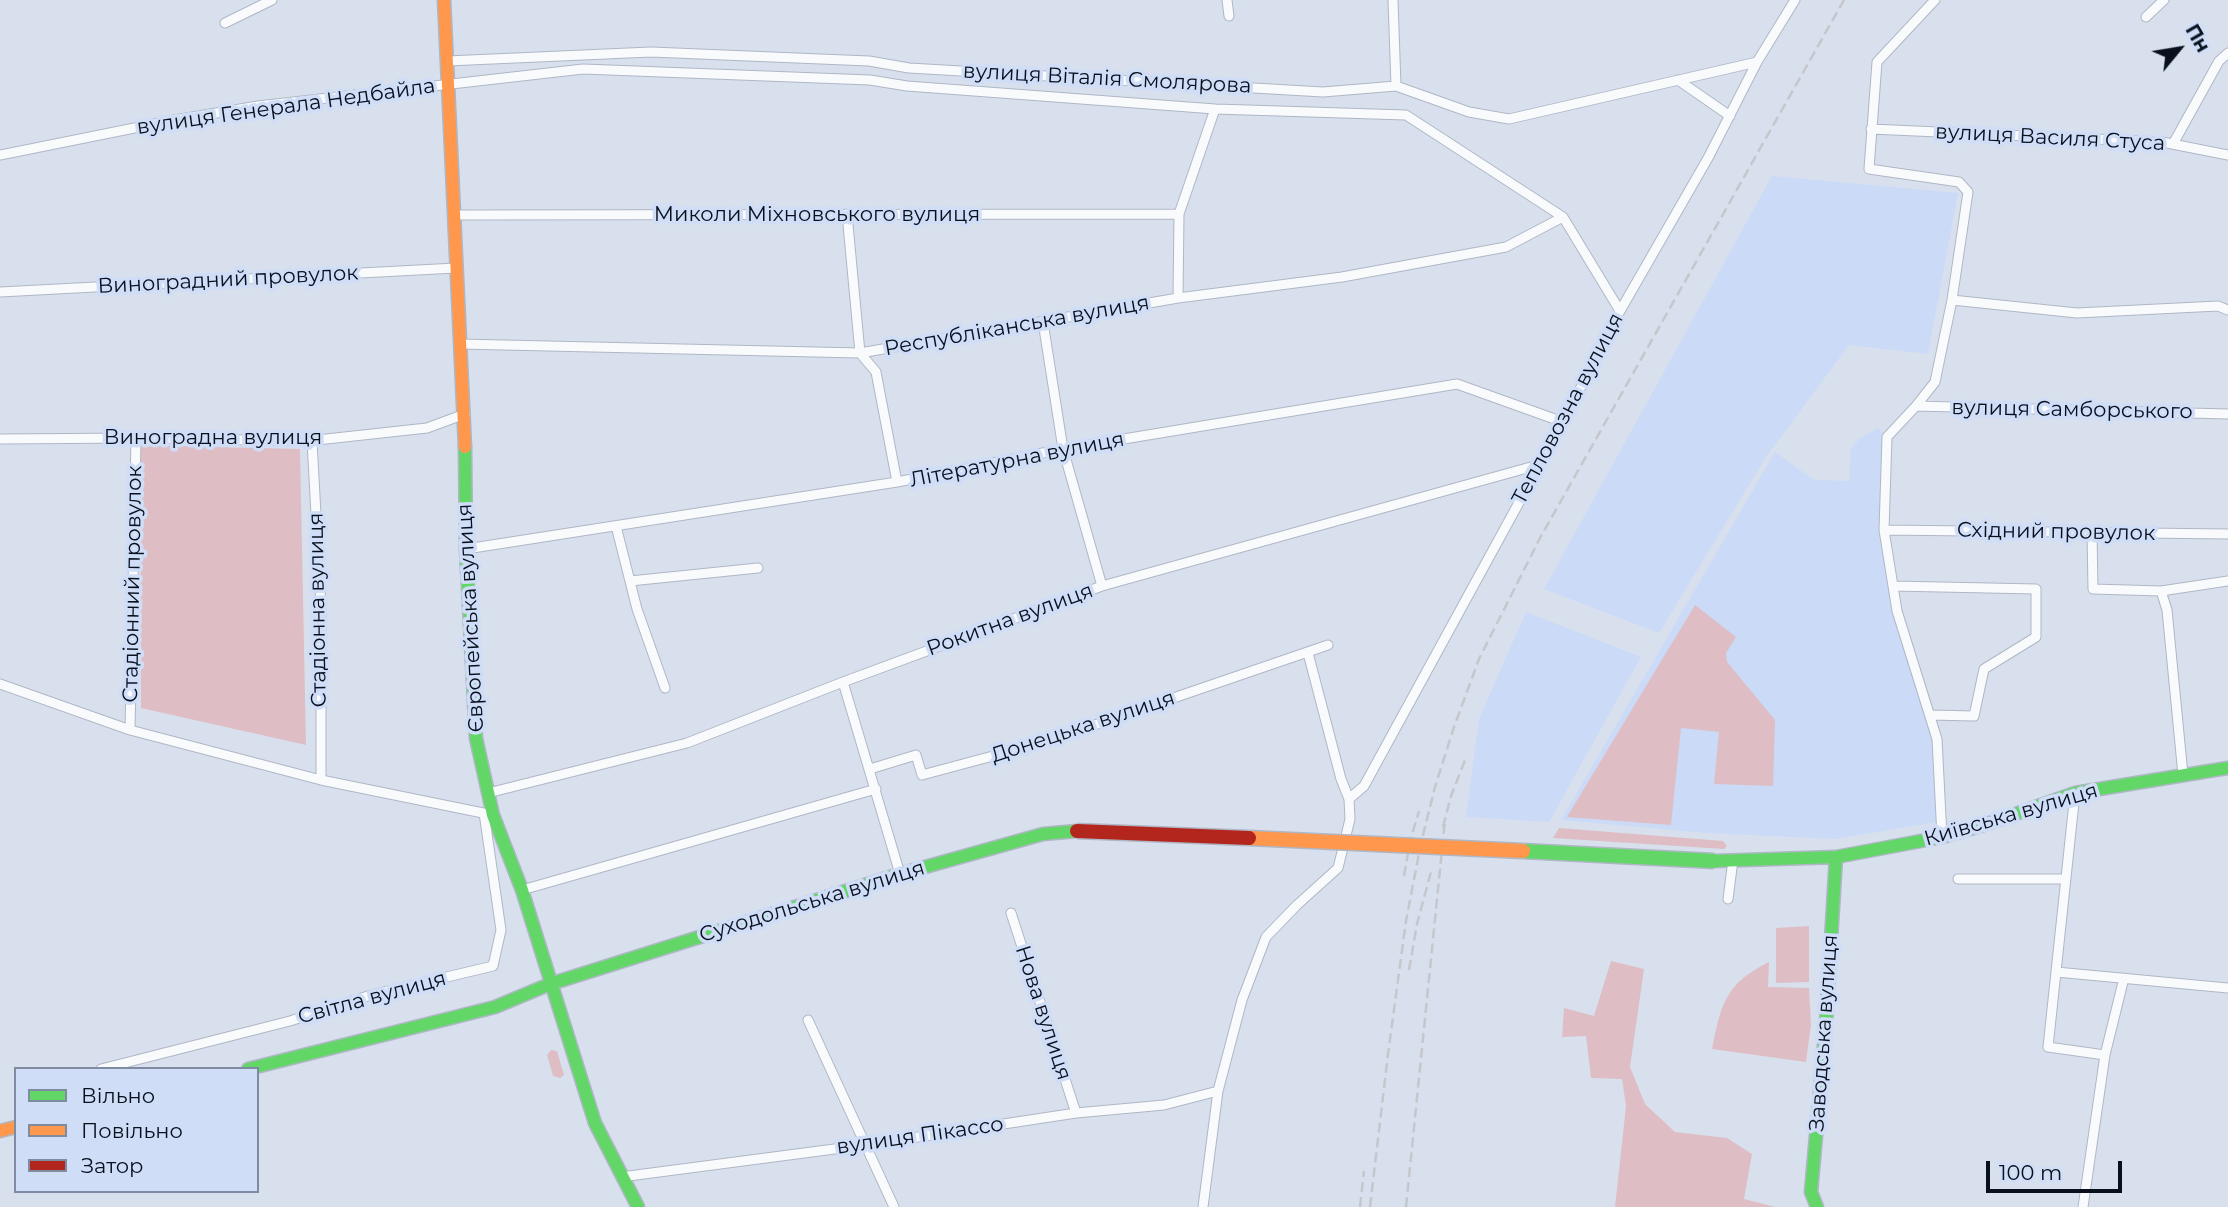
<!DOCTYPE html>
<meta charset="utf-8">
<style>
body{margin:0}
#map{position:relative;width:2228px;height:1207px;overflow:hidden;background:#d8e0ee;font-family:Montserrat,sans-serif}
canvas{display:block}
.legend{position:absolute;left:14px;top:1067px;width:245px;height:126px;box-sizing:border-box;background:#cfddf7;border:2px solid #7f8ba0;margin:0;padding:9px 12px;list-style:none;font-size:21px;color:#08101e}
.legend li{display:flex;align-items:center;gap:14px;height:35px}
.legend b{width:35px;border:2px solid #7f8ba0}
.north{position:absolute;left:2144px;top:14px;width:70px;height:70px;-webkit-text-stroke:5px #cfddf7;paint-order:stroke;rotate:60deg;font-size:19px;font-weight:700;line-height:28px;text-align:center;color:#08101e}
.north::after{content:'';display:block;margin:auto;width:24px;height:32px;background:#08101e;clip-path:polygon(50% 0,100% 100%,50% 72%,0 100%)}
.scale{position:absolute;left:1986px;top:1161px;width:136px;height:32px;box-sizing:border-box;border:4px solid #08101e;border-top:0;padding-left:9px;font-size:21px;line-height:24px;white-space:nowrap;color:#08101e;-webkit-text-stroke:5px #cfddf7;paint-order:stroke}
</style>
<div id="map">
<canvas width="2228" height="1207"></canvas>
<ul class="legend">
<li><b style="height:9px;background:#63d668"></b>Вільно</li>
<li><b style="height:9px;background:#ff974d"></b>Повільно</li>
<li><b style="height:9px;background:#b3261e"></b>Затор</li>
</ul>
<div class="north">Пн</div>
<div class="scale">100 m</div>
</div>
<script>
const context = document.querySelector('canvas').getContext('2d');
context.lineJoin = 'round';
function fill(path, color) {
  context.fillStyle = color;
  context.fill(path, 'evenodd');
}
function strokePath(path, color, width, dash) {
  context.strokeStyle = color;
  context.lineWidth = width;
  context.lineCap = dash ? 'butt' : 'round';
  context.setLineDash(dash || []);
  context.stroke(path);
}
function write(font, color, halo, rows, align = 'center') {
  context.font = font + ' Montserrat,sans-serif';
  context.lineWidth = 7;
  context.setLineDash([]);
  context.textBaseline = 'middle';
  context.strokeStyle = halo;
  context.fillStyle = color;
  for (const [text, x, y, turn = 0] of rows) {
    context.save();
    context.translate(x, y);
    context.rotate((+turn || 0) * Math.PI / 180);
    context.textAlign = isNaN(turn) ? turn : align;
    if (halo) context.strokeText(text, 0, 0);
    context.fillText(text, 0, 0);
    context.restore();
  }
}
fill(new Path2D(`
 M1772,176L1958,193L1928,354L1849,345L1766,457L1659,633L1544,589Z
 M1878,428L1885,435L1881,530L1933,738L1938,822L1836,839L1705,833L1561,820L1775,452L1814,480L1849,481L1851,449L1860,438Z
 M1526,612L1641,657L1549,822L1466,817L1479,719Z`), '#cbdaf6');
fill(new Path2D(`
 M140,445L300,449L306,745L141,708Z
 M1695,605L1736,637L1726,653L1727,662L1775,720L1773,786L1714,784L1719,732L1681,728L1671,825L1567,817Z
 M1559,828L1723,841L1727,846L1724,849L1553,838Z
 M1809,926V982L1776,983V928Z
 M1611,961L1644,969L1630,1067L1645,1104L1675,1132L1727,1138L1752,1154L1744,1199L1775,1207H1615L1626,1106L1622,1079L1591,1078L1586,1036L1562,1037L1564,1008L1594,1016Z
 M1769,962L1768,987L1809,988L1811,1025L1806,1062L1712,1049C1721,1004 1725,984 1769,962Z
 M551,1050L557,1051L564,1075L560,1078L553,1076L547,1055Z`), '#debec4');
const street = new Path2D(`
 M1227,0L1229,16
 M1393,0L1396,86
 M1935,0L1877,62L1869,169L1959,182L1968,192L1952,300L1935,382L1916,406L1887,437L1884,530L1897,611L1937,739L1942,837
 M2146,17L2164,0
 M225,23L272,0
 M447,61L651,52L869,61L909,68L1323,92L1396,86L1469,112L1509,119L1757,62
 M1678,80L1730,116
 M1871,129L2162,142L2228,155
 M2173,144L2219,61L2228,53
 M0,155L174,120L258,106L583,69L870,80L907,86L1215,109L1406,115L1563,217L1620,311
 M847,214L860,353L876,372L897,482
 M454,215L1179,214
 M0,292L456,268
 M1178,298L1179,214L1215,109
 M1952,300L2077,313L2218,306L2228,310
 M1043,322L1063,449L1102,586
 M459,344L860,353L1178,298L1342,277L1506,247L1563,217
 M1916,406L2228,414
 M0,439L136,438L308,441L427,428L465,414
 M312,441L321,607V780
 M616,526L637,609L665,688
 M1884,530L2228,534
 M2092,532L2093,589L2161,591L2167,610L2183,775
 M466,549L897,482L1063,449L1457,384L1563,422
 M630,581L758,568
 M1893,586L2036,589V637L1984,669L1974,716L1930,715
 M2161,591L2228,581
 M1308,653L1341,779L1349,799
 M843,682L900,874
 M0,684L130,730L321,780L488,814
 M130,730L136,438
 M870,769L916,755L922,775L1045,742L1328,645
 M488,793L687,743L843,682L1102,586L1538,465
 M2075,793L2048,1047L2105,1055
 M1958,879H2066
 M522,890L876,789
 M1728,899L1733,860
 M1011,913L1076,1113
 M2056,972L2228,988
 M808,1020L894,1207
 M101,1069L290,1021L371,995L493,966L501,930L484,813
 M621,1177L865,1145L1076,1113L1164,1105L1218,1091
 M1203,1207L1218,1091L1242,1000L1266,937L1297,905L1338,868L1350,819L1349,799L1364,786L1563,422L1620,311L1708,158L1757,62L1795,0
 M2083,1207L2105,1055L2124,978`);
const fast = new Path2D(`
 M465,447L466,549L476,738L493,815L522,890L595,1123L638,1207
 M1714,861L1836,857L1942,837L1990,823L2075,793L2228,768
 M248,1069L495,1007L550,984L900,874L1043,834L1077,831
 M1817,1207L1811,1192L1826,1023L1836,857`);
const slow = new Path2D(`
 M444,0L465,447
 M0,1131L16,1127`);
strokePath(street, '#afb7c5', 11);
strokePath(fast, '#afb7c5', 15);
strokePath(slow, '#afb7c5', 15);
strokePath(street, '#f9fafc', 9);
strokePath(fast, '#63d668', 12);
strokePath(slow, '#ff974d', 12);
strokePath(new Path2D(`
 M1443,827L1451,796L1465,760
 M1404,876L1410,841L1419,811
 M1409,970L1417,924L1432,868
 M1360,1207L1364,1171
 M1370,1207L1388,1054L1406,921L1421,843L1435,787L1454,727L1479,659L1540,538L1844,0
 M1406,1207L1445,820`), '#c4c7cb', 2.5, [10, 5]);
const fastBridge = new Path2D(`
 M1523,851L1714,861`);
const slowBridge = new Path2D(`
 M1249,838L1523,851`);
const jamBridge = new Path2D(`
 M1077,831L1249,838`);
strokePath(fastBridge, '#afb7c5', 17, []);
strokePath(slowBridge, '#afb7c5', 17, []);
strokePath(jamBridge, '#afb7c5', 17, []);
strokePath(fastBridge, '#63d668', 14);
strokePath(slowBridge, '#ff974d', 14);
strokePath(jamBridge, '#b3261e', 14);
write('21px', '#08101e', '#cfddf7', [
 ["вулиця Віталія Смолярова",1107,79,3],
 ["вулиця Генерала Недбайла",286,107,-8],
 ["вулиця Василя Стуса",2050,138,3],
 ["Миколи Міхновського вулиця",817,215],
 ["Виноградний провулок",228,280,-3],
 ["Республіканська вулиця",1017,326,-10],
 ["Тепловозна вулиця",1568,409,-62],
 ["вулиця Самборського",2072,410,1],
 ["Виноградна вулиця",213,438],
 ["Літературна вулиця",1017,460,-11],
 ["Східний провулок",2056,532,1],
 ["Стадіонний провулок",133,584,-89],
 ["Стадіонна вулиця",318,610,-91],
 ["Європейська вулиця",471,618,-93],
 ["Рокитна вулиця",1010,620,-20],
 ["Донецька вулиця",1083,727,-18],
 ["Київська вулиця",2011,815,-16],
 ["Суходольська вулиця",812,902,-17],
 ["Світла вулиця",372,998,-15],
 ["Нова вулиця",1043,1013,72],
 ["Заводська вулиця",1824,1033,-86],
 ["вулиця Пікассо",920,1136,-8]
]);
</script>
